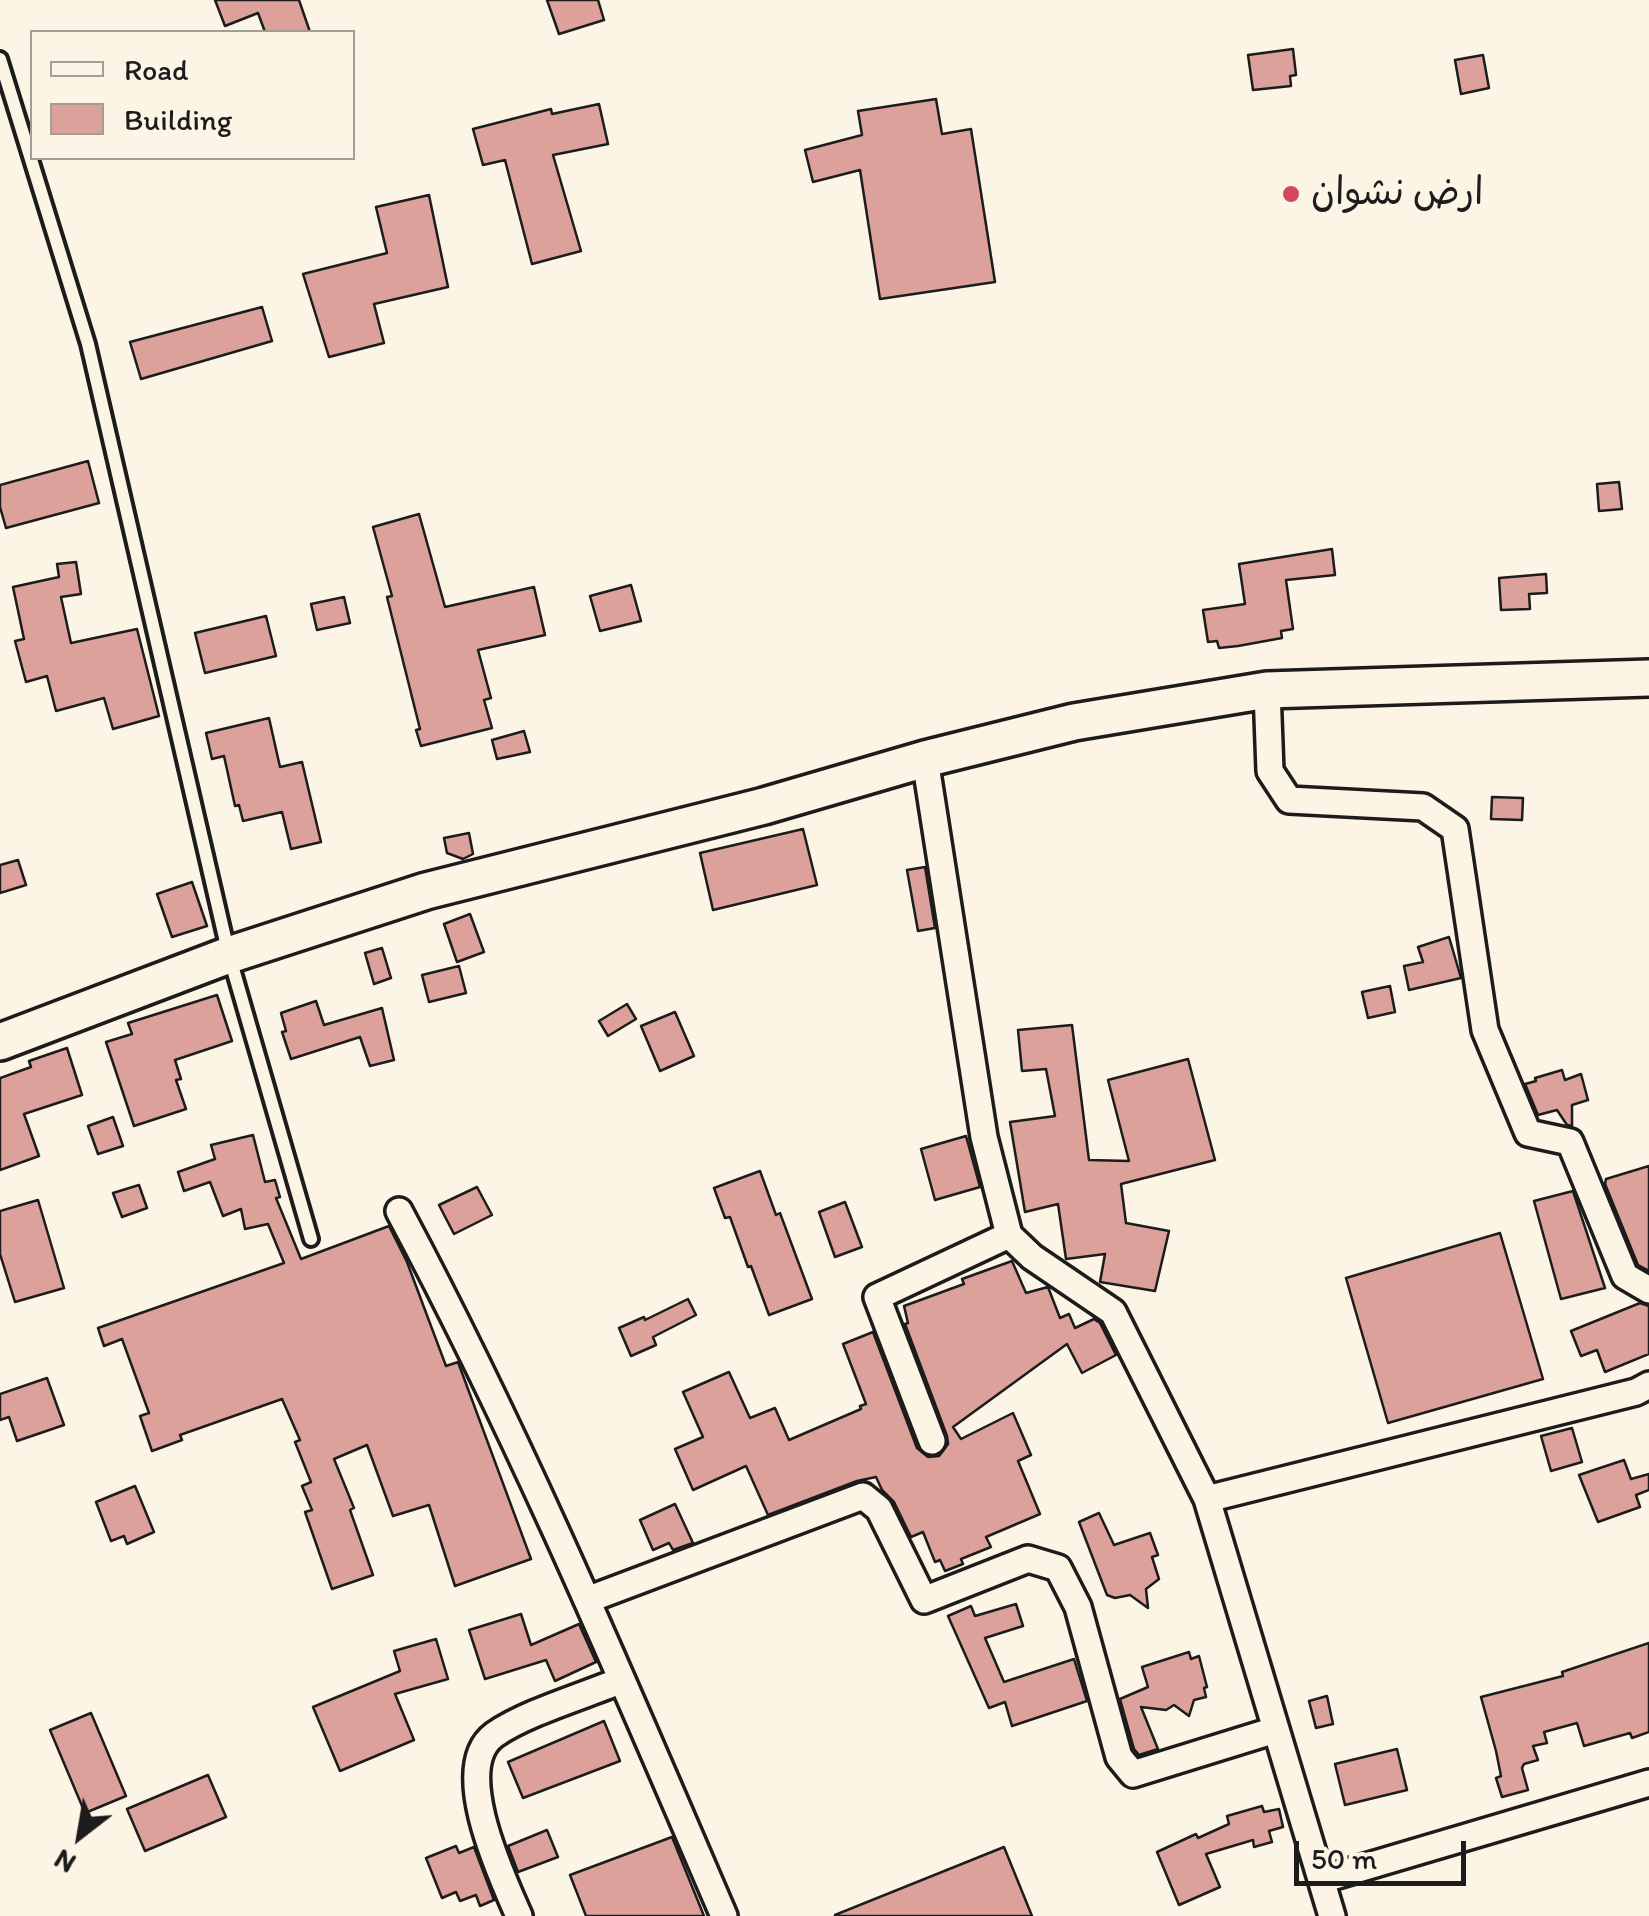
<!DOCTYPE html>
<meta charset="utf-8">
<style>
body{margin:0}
#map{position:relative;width:1649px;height:1916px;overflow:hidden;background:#fcf5e5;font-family:Itim,sans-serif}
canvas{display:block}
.legend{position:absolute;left:30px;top:30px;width:325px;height:130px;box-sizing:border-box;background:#fcf5e5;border:2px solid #a29e95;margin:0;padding:12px 18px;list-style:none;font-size:30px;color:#1c1c1c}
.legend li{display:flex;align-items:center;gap:20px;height:50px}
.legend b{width:50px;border:2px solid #a29e95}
.north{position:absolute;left:30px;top:1786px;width:100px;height:100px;-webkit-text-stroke:8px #fcf5e5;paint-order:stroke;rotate:211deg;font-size:28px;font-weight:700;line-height:40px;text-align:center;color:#1c1c1c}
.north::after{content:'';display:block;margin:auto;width:35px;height:45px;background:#1c1c1c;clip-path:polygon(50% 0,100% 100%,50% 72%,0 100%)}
.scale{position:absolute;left:1294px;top:1841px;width:172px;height:45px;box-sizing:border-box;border:5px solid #1c1c1c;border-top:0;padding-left:12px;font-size:30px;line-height:35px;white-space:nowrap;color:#1c1c1c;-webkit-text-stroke:8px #fcf5e5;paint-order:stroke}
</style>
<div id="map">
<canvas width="1649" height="1916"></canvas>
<ul class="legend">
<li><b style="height:12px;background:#fcf5e5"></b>Road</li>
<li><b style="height:28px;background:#dba19a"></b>Building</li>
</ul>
<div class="north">N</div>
<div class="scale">50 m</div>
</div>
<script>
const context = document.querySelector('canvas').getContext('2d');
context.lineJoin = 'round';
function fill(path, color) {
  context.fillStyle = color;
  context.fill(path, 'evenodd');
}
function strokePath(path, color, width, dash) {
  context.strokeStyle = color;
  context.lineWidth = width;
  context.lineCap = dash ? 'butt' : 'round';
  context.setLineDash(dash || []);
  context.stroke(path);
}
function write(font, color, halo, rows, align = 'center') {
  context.font = font + ' Itim,"Playpen Sans Arabic",sans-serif';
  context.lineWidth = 8;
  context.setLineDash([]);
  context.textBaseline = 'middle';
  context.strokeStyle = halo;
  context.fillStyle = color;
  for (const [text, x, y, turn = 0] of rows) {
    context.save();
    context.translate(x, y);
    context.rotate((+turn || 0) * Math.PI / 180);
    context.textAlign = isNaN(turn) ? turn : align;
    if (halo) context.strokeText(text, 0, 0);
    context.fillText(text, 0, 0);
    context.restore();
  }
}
const building = new Path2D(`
 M215,0H299L310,32H265L258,13L225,26Z
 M547,0H598L604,20L559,34Z
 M1293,49L1296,75L1290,76L1291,86L1253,90L1248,55Z
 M1483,55L1489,88L1461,94L1455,60Z
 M936,99L942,134L971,129L995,282L880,299L860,170L813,182L805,150L862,135L858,111Z
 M599,104L608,144L553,155L581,251L532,264L505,160L483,165L473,129L551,109L552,114Z
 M429,195L448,287L374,304L384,343L329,357L303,274L387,253L376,207Z
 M262,307L272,341L141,379L130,342Z
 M88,461L99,503L6,528L0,507V485Z
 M1619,482L1622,509L1599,511L1597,484Z
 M419,514L445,607L534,587L545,635L478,650L491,698L484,700L492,728L421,746L416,730L420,729L387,597L392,596L373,527Z
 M1332,549L1335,575L1286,580L1293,629L1281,631L1282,638L1238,646L1219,648L1217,641L1208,642L1203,610L1245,604L1239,564Z
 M76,562L81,594L61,597L71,643L137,629L159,716L113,729L104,698L56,711L47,676L26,682L15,641L24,639L13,587L59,577L57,564Z
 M1546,574L1547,593L1529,594L1530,609L1501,610L1499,578Z
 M631,585L641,621L600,631L590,596Z
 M344,597L350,623L317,630L311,604Z
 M266,616L276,656L205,673L195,633Z
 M269,718L280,767L302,762L321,842L291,849L282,812L243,821L239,805L235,806L224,756L212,759L206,733Z
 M524,731L530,752L497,759L492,740Z
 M1492,797L1523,798L1522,820L1491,819Z
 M803,829L817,885L713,910L700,853Z
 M469,833L473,854L463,859L447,853L444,838Z
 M18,860L26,885L0,893V865Z
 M925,867L935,928L918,931L907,870Z
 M192,882L207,926L172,937L157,894Z
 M470,914L484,952L457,962L444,924Z
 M1449,937L1461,978L1409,990L1404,966L1423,962L1418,947Z
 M382,948L391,978L374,984L365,953Z
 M459,966L466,993L429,1002L422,975Z
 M1390,986L1395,1012L1368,1018L1362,992Z
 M217,995L232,1041L175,1060L181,1079L176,1080L186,1109L134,1126L106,1042L132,1034L128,1023Z
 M316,1001L324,1025L382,1008L394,1060L370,1066L360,1037L291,1059L282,1032L286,1031L281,1013Z
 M627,1004L636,1019L608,1036L599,1021Z
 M675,1012L694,1056L660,1071L641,1026Z
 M1072,1025L1089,1160L1129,1161L1108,1080L1188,1059L1215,1160L1121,1184L1126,1223L1169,1231L1155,1291L1100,1282L1105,1254L1066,1259L1058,1204L1025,1212L1010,1122L1055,1116L1046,1069L1022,1071L1018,1030Z
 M67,1048L82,1095L24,1114L39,1156L0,1170V1078L31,1067L29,1061Z
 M1562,1070L1565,1080L1581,1074L1588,1100L1572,1105V1126L1567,1125L1557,1110L1538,1115L1525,1084L1536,1081L1535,1078Z
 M113,1117L123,1146L98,1154L88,1126Z
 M253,1135L265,1182L275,1180L280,1197L276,1198L301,1259L389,1226L407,1262L446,1366L458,1362L531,1559L455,1586L429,1505L393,1516L367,1445L334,1459L354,1508L350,1510L373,1575L332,1589L305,1512L312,1510L302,1486L311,1482L295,1442L300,1440L282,1399L180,1435L182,1440L152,1451L140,1416L149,1413L122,1339L104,1346L98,1328L284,1263L268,1224L245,1229L241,1209L223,1216L210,1182L184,1191L178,1172L215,1159L211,1145Z
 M966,1136L980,1187L935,1200L921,1149Z
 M1649,1166V1271L1638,1265L1605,1184L1606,1179Z
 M760,1171L776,1215L780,1213L812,1299L769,1315L751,1266L748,1267L730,1217L725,1218L714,1188Z
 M139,1185L147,1208L122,1217L113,1193Z
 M477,1187L492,1215L454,1234L439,1205Z
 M1573,1191L1605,1288L1561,1299L1534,1201Z
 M38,1200L64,1288L15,1302L0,1254V1211Z
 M845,1202L862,1247L835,1257L819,1212Z
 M1500,1233L1543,1379L1388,1423L1346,1278Z
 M1012,1261L1026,1293L1048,1287L1060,1318L1069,1314L1075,1328L1094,1319L1100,1323L1116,1355L1082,1373L1067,1344L953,1427L961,1439L1013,1413L1031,1455L1018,1461L1040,1514L986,1537L991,1547L961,1559L963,1564L945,1571L940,1560L935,1562L923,1532L911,1537L894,1502L882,1490L876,1477L857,1481L768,1515L746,1466L693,1490L675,1449L703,1437L683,1392L729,1372L750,1418L775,1408L789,1440L861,1409L860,1406L866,1404L843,1344L873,1332L917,1448L928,1457L939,1456L948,1444L947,1436L905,1324L908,1323L904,1306L964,1284L962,1279Z
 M688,1299L696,1315L653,1337L656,1345L631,1356L619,1328L644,1317L645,1320Z
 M1640,1303L1649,1306V1354L1605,1372L1597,1350L1581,1356L1571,1331Z
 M47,1378L64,1425L17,1441L9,1417L0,1420V1394Z
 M1572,1428L1582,1462L1551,1471L1541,1436Z
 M1624,1460L1631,1479L1649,1474V1490L1636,1495L1640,1507L1598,1522L1579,1475Z
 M135,1486L154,1532L127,1544L124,1536L111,1541L96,1502Z
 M675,1504L693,1543L673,1550L669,1543L653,1550L640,1520Z
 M1099,1513L1114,1545L1150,1533L1158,1555L1152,1557L1159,1579L1146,1589L1148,1608L1130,1595L1115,1598L1107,1595L1079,1522Z
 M1016,1604L1023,1626L985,1638L1004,1682L1074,1659L1087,1701L1012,1726L1005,1702L989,1708L948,1616L971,1606L975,1616Z
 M521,1614L531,1645L579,1624L596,1662L555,1681L546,1660L485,1679L469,1630Z
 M436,1639L448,1679L395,1694L414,1740L340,1771L313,1707L400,1671L394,1651Z
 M1649,1643V1732L1632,1738L1630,1733L1584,1746L1577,1723L1544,1732L1547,1743L1533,1746L1538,1760L1524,1764L1522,1768L1528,1790L1502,1797L1496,1778L1501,1776L1496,1751L1481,1697L1563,1676L1562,1672Z
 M1189,1652L1191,1659L1199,1656L1207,1687L1204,1688L1206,1697L1194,1700L1189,1716L1174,1705L1166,1710L1141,1707L1158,1749L1139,1755L1134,1749L1120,1699L1148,1687L1142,1667Z
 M1327,1696L1333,1724L1316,1728L1309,1701Z
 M91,1713L126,1796L85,1813L50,1730Z
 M604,1721L620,1761L523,1798L508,1762Z
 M1397,1749L1407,1790L1345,1805L1335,1764Z
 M208,1775L226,1817L145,1851L127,1809Z
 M1262,1806L1264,1812L1279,1809L1283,1827L1269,1831L1272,1842L1254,1847L1253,1840L1206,1854L1220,1887L1179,1905L1157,1852L1196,1834L1198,1838L1229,1824L1227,1816Z
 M547,1830L558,1857L518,1872L508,1846Z
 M672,1837L704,1916H586L570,1875Z
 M456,1846L459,1853L474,1847L494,1900L480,1906L476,1895L460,1901L456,1892L442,1898L426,1858Z
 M1004,1847L1032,1916H835V1915Z`);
fill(building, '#dba19a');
strokePath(building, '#1c1c1c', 2.5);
const lane = new Path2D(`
 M0,59L88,344L229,955L311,1239`);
const street = new Path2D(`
 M1267,690L1270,771L1289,800L1423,807L1455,829L1485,1030L1528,1133L1570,1142L1625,1276L1649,1290
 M925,759L984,1137L1009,1235L1032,1257L1113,1312L1207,1499L1332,1916
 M399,1211C521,1439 622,1679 724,1916
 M932,1441L877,1297L1009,1235
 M1207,1499L1636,1392L1649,1385
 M587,1600L863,1496L879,1509L924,1600L1028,1559L1058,1568L1078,1607L1119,1757L1133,1774L1275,1730
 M1321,1880L1649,1783
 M519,1916C502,1877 450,1768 494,1735C525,1713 586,1695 622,1680`);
const secondary = new Path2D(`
 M0,1042L229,955L426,891L764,806L925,759L1074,722L1267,690L1649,678`);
strokePath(lane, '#1c1c1c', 20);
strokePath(street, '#1c1c1c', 32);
strokePath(secondary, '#1c1c1c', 42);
strokePath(lane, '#fcf5e5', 12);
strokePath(street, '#fcf5e5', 25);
strokePath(secondary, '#fcf5e5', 35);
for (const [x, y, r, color] of [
 [1291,194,10,"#d1495b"]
]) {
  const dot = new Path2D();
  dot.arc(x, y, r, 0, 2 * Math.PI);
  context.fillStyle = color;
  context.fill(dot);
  strokePath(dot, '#fcf5e5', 4);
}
write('38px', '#1c1c1c', '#fcf5e5', [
 ["ارض نشوان",1311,194]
], 'left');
</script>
